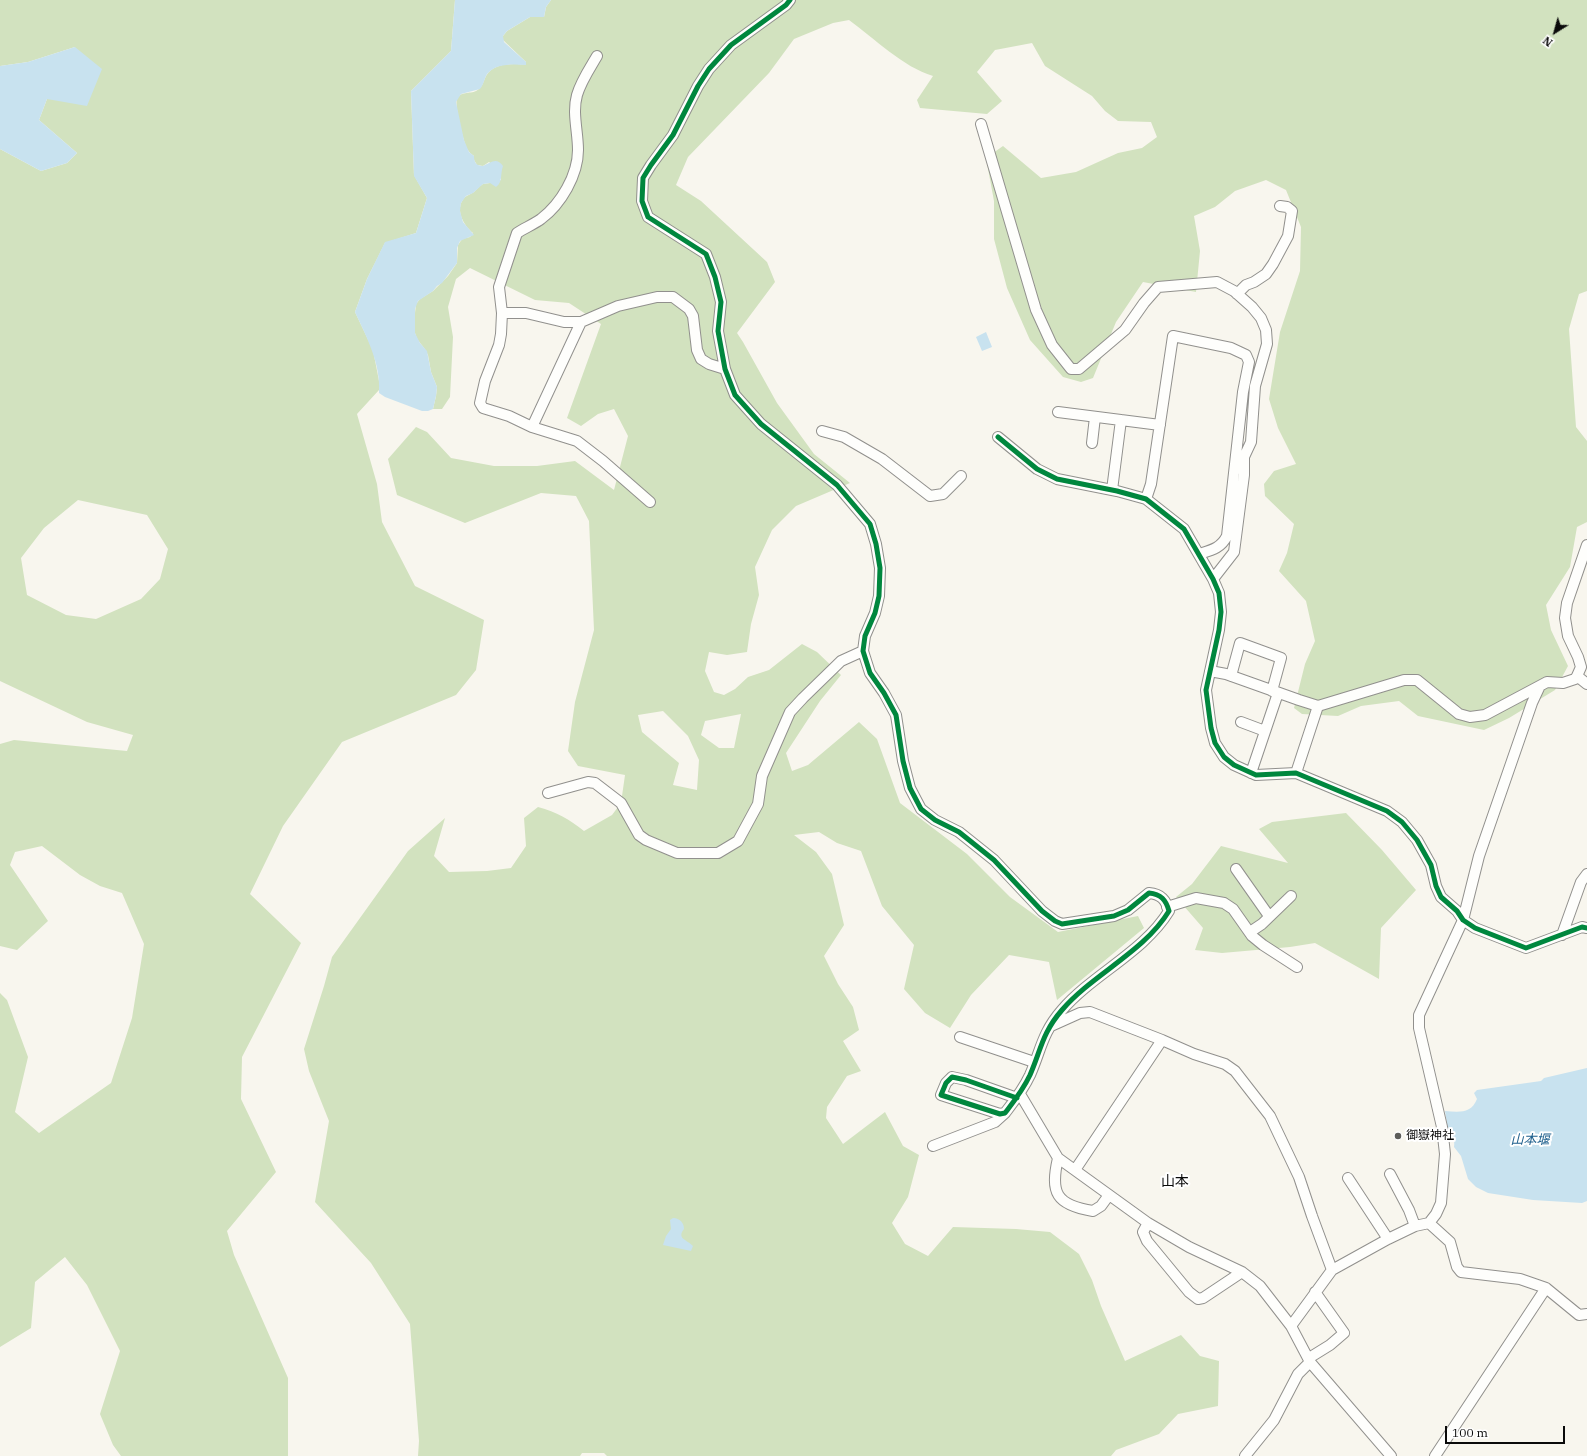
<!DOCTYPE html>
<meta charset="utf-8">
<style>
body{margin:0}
#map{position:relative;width:1587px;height:1456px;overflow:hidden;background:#f8f6ee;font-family:"IBM Plex Serif",serif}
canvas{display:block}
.north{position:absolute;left:1535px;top:12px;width:40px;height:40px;-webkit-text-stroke:3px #fff;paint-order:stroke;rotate:217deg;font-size:11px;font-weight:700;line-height:16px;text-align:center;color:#0a0a0a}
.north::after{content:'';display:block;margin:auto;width:14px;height:18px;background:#0a0a0a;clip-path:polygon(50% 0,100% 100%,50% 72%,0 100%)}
.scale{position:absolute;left:1445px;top:1426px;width:120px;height:18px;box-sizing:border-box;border:2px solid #0a0a0a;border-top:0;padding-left:5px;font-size:12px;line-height:14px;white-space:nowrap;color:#0a0a0a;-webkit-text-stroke:3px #fff;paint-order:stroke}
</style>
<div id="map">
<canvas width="1587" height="1456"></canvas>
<div class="north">N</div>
<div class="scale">100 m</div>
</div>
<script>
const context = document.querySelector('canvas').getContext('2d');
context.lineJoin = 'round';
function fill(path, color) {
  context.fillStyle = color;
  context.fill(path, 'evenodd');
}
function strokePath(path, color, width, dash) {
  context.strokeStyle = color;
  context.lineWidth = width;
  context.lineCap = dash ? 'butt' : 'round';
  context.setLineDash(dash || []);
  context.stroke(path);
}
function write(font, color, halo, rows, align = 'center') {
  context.font = font + ' "IBM Plex Serif","Noto Sans JP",serif';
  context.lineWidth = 4;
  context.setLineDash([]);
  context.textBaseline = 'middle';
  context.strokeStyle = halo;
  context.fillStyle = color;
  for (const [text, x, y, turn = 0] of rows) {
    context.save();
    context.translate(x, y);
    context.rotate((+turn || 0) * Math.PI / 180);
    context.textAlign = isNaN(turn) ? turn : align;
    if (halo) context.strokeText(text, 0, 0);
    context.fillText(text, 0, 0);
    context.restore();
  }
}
fill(new Path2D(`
 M0,0H455L451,51L411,91L414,175L427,198L416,233L385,243L367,279L355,312L373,350L380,386L379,390L357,414L377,484L382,522L415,586L484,620L476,670L456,695L342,742L283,826L250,894L301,943L242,1057L241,1099L276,1172L227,1231L234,1255L288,1378V1456H121L113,1445L100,1414L120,1351L87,1285L65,1257L35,1282L31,1328L0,1347V993L7,1000L28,1057L15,1112L39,1133L111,1083L132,1018L144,944L122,893L100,886L80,875L42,846L15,852L10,865L48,921L17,950L0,946V744L14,740L127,751L133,735L87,722L0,681V149L41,171L67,163L77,153L39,120L47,99L75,47L28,62L0,66ZM78,500L147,515L168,549L160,579L141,599L96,619L66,615L27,595L21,558L44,528Z
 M551,0H1587V291L1579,294L1569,329L1576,427L1587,441V522L1577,527L1570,567L1546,605L1551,630L1568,666L1555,690L1509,718L1484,730L1418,716L1399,701L1361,706L1338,716L1302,714L1294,708L1305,664L1315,641L1306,601L1279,571L1287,553L1294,524L1265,496L1264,484L1274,471L1296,464L1278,428L1269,399L1280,332L1300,271L1301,227L1286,190L1266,180L1235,191L1215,207L1194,216L1200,251L1196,292L1143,282L1116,322L1093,378L1081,382L1063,377L1030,340L1007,288L994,239V201L986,158L1003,146L1041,178L1076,172L1118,153L1142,148L1157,137L1151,122L1118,121L1105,111L1092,96L1045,66L1032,43L995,50L977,72L1002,101L987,114L920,108L917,100L933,76C903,67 875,39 849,20L833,23L794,39L769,73L688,157L676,185L701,201L767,262L775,282L737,333L743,342L777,403L814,454L850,483L796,506L772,530L755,567L759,595L751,624L747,652L727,655L709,652L705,671L714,692L724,695L735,689L748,677L769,670L802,644L817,652L841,675L820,701L786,753L792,771L808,765L859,722L877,739L900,803L967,854L1010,897L1058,932L1138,916L1144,928L1057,1000L1049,962L1009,955L971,995L950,1028L925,1013L904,989L914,945L882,906L861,851L837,843L819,832L794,835L816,852L832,874L844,925L824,956L838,984L853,1007L859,1030L843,1041L861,1071L847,1076L827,1107L826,1118L843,1144L885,1112L903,1146L919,1155L908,1197L892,1223L905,1244L928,1256L953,1227L1016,1229L1050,1232L1079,1254L1092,1280L1101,1306L1125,1361L1181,1335L1200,1356L1219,1361L1218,1406L1178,1414L1159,1434L1116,1450L1111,1456H607L604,1453H582L580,1456H418L419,1441L410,1324L371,1263L315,1202L329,1121L309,1071L304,1049L324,986L332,957L408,851L445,818L434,856L449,872L487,871L511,868L526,846L524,818L538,807C557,812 569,819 584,831L612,815L621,803L625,775L578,766L568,751L575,702L594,630L589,521L576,496L541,493L465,523L397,495L388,459L416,427L427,432L451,458L494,466H537L575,461L614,490L628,436L614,409L598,414L581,426L567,418L601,324L569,303L535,300L470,268L456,279L448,307L453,337L450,397L442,409H433L436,396L437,387L431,372L428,355L424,348L417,339L415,333V313L416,304L420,299L433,291L448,276L457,263L458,245L462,239L470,237L473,233C463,225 454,208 465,197C468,195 471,194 474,192C477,189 479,186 483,184L490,183L501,180L500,171L489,162L483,166L477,165L474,160V156C471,154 469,152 467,149C464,143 454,105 457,99C460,91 470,94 476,91C483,87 483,82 486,76C493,63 513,63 526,65V62L503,40V36L507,31L530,17H544L546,7ZM663,711L688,736L699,760L697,790L673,785L679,763L642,732L638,715ZM741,714L734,748H719L701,735L705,721Z
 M1346,813L1382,850L1416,890L1381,928L1379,979L1315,943L1290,947L1222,953L1195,950L1203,928L1176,897L1192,884L1221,846L1288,863L1259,829L1272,822Z`), '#d2e2bf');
fill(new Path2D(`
 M455,0H551L546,7L544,17H530L507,31L503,36L504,42L526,62V65C513,64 496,63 487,74C484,79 484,84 480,89L461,94L456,102L464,140L469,152L474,156C474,162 476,166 483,166C491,162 497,157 503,166C500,174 503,182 496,187L490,183L483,184L473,193L466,196L461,203L460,211L463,222L474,235L460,241L457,248V263L442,283L437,286L433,291L418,301L415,309V333L420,343L427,351L431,372L437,387L436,396L433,409L428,411H422L385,397L379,393C381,364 367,338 355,312L367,279L385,242L416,233L427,198L414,176L411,91L451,51Z
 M75,47L102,69L87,106L47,99L39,120L77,153L67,163L41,171L0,149V66L28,62Z
 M986,332L992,347L982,351L976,337Z
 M1587,1068V1201L1582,1203L1533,1200L1488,1193L1476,1187L1468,1179L1461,1156L1454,1147C1455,1140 1453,1135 1448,1131L1445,1111C1459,1112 1471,1114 1477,1099L1474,1093L1477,1090L1541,1081L1544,1078Z
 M673,1218C680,1218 684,1223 684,1229C676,1239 688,1240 693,1246L691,1251L663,1245L666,1236L671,1229L670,1220Z`), '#c8e2ef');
const minor = new Path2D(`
 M790,0L786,5L731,45L709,69L698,86L673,135L651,165L643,178L642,201L648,217L706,254L715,277L721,302L718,331L725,369L735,395L761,424L837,485L870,524L876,544L880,568L879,596L875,613L865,636L863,651L870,673L884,693L896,715L903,761L910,788L921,809L935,820L959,832L994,860L1042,911L1055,921L1062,924L1114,916L1128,910L1149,893C1161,894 1166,900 1169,911C1144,952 1093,974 1062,1010C1042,1033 1041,1050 1030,1075C1023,1090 1015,1100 1005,1113L1000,1114L941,1095L946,1083L952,1077L966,1080L1017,1098
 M597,56C590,68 581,81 577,95C572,113 578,131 578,150C578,175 561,204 541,219C534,224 525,228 517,233L499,287L502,313L501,334L499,345L485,381L480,403L483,408L509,416L532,427L577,441L603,461L650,502
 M981,124L1036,310L1052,345L1071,369H1079L1125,330L1144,303L1158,287L1217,282L1234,291L1252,307L1261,318L1266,330L1267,344L1255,386L1251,442L1244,457V475L1234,552L1213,579
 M1237,294L1246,285L1254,282L1266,274L1273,264L1288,236L1292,211L1287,207L1280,206
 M502,313H526L564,322H581L618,306L657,297H673L689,309L693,316L697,350L701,359L709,364L725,369
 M1058,412L1160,425
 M532,427L581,322
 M822,431L844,437L882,459L930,496L943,494L961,476
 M998,437L1037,469L1057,479L1117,491L1146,499L1184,529L1213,579L1219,593L1221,612L1219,630L1206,690L1211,728L1215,743L1224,757L1234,765L1256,775L1296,773L1387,811L1402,822L1417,840L1431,865L1436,886L1441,897L1457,911L1463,920L1475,928L1526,948L1582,927L1587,928
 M1092,443L1095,417
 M1112,490L1121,420
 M1146,499L1151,484L1173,336L1231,348L1246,355L1249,362L1243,392L1227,536C1221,548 1212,550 1199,554
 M1210,671L1226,674L1299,700L1318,706L1404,680H1417L1459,714L1470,717L1485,715L1547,682L1563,683L1575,679L1577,676L1581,667L1578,657L1568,636L1565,618L1567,603L1587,545
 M1231,676L1240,643L1281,658L1272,691
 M1577,676L1587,684
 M1241,722L1265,731
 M1251,773L1278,693
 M1296,773L1318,706
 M548,793L588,782L595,783L621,803L639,835L646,840L677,853H718L738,841L758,804L762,776L790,712L803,698L841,661L863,651
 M1236,869L1269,916
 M1167,907L1196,898L1224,903L1233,909L1252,936L1263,945L1297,967
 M1250,932L1262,924L1291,896
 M1562,935L1581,882L1587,874
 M1051,1026L1080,1013L1090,1012L1162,1040L1194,1054L1225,1064L1235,1071L1270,1116L1299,1177L1312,1216L1332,1270
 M960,1037L1034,1062
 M1020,1094L1058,1158L1148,1223L1189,1247L1242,1272L1260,1286L1291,1326L1310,1362L1391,1456
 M933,1146L995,1122L1005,1113
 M1058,1158C1050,1193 1056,1205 1093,1211L1101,1206L1109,1195
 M1075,1170L1162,1040
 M1390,1174L1409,1210L1415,1226
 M1348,1178L1388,1239
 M1148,1223L1143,1232L1147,1241L1189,1292L1198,1299L1203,1298L1242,1272
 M1429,1223L1450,1242L1457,1267L1461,1272L1520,1279L1546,1288L1579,1315L1587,1314
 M1291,1326L1332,1270L1388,1239L1415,1226L1429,1223L1436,1214L1441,1203L1445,1154L1442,1127L1419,1028V1015L1463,920L1479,856L1532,703L1539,688
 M1309,1358L1330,1345L1344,1333L1315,1292
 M1245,1456L1274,1420L1298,1374L1310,1362
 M1435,1456L1546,1288`);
strokePath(minor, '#91908d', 12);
strokePath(minor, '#fefefc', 10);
strokePath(new Path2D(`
 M790,0L786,5L731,45L709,69L698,86L673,135L651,165L643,178L642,201L648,217L706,254L715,277L721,302L718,331L725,369L735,395L761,424L837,485L870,524L876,544L880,568L879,596L875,613L865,636L863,651L870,673L884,693L896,715L903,761L910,788L921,809L935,820L959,832L994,860L1042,911L1055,921L1062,924L1114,916L1128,910L1149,893C1161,894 1166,900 1169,911C1144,952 1093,974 1062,1010C1042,1033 1041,1050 1030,1075C1023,1090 1015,1100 1005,1113L1000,1114L941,1095L946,1083L952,1077L966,1080L1017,1098
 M998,437L1037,469L1057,479L1117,491L1146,499L1184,529L1213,579L1219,593L1221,612L1219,630L1206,690L1211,728L1215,743L1224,757L1234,765L1256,775L1296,773L1387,811L1402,822L1417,840L1431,865L1436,886L1441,897L1457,911L1463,920L1475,928L1526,948L1582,927L1587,928`), '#00873e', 5);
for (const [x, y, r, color] of [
 [1398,1136,4,"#5d5d5a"]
]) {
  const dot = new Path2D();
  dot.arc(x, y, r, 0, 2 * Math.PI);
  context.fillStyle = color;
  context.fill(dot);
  strokePath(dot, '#fff', 1.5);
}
write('12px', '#0a0a0a', '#fff', [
 ["御嶽神社",1406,1136]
], 'left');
write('italic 13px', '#21618e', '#fff', [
 ["山本堰",1530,1140]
]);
write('14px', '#0a0a0a', '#fff', [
 ["山本",1175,1182]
]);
</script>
